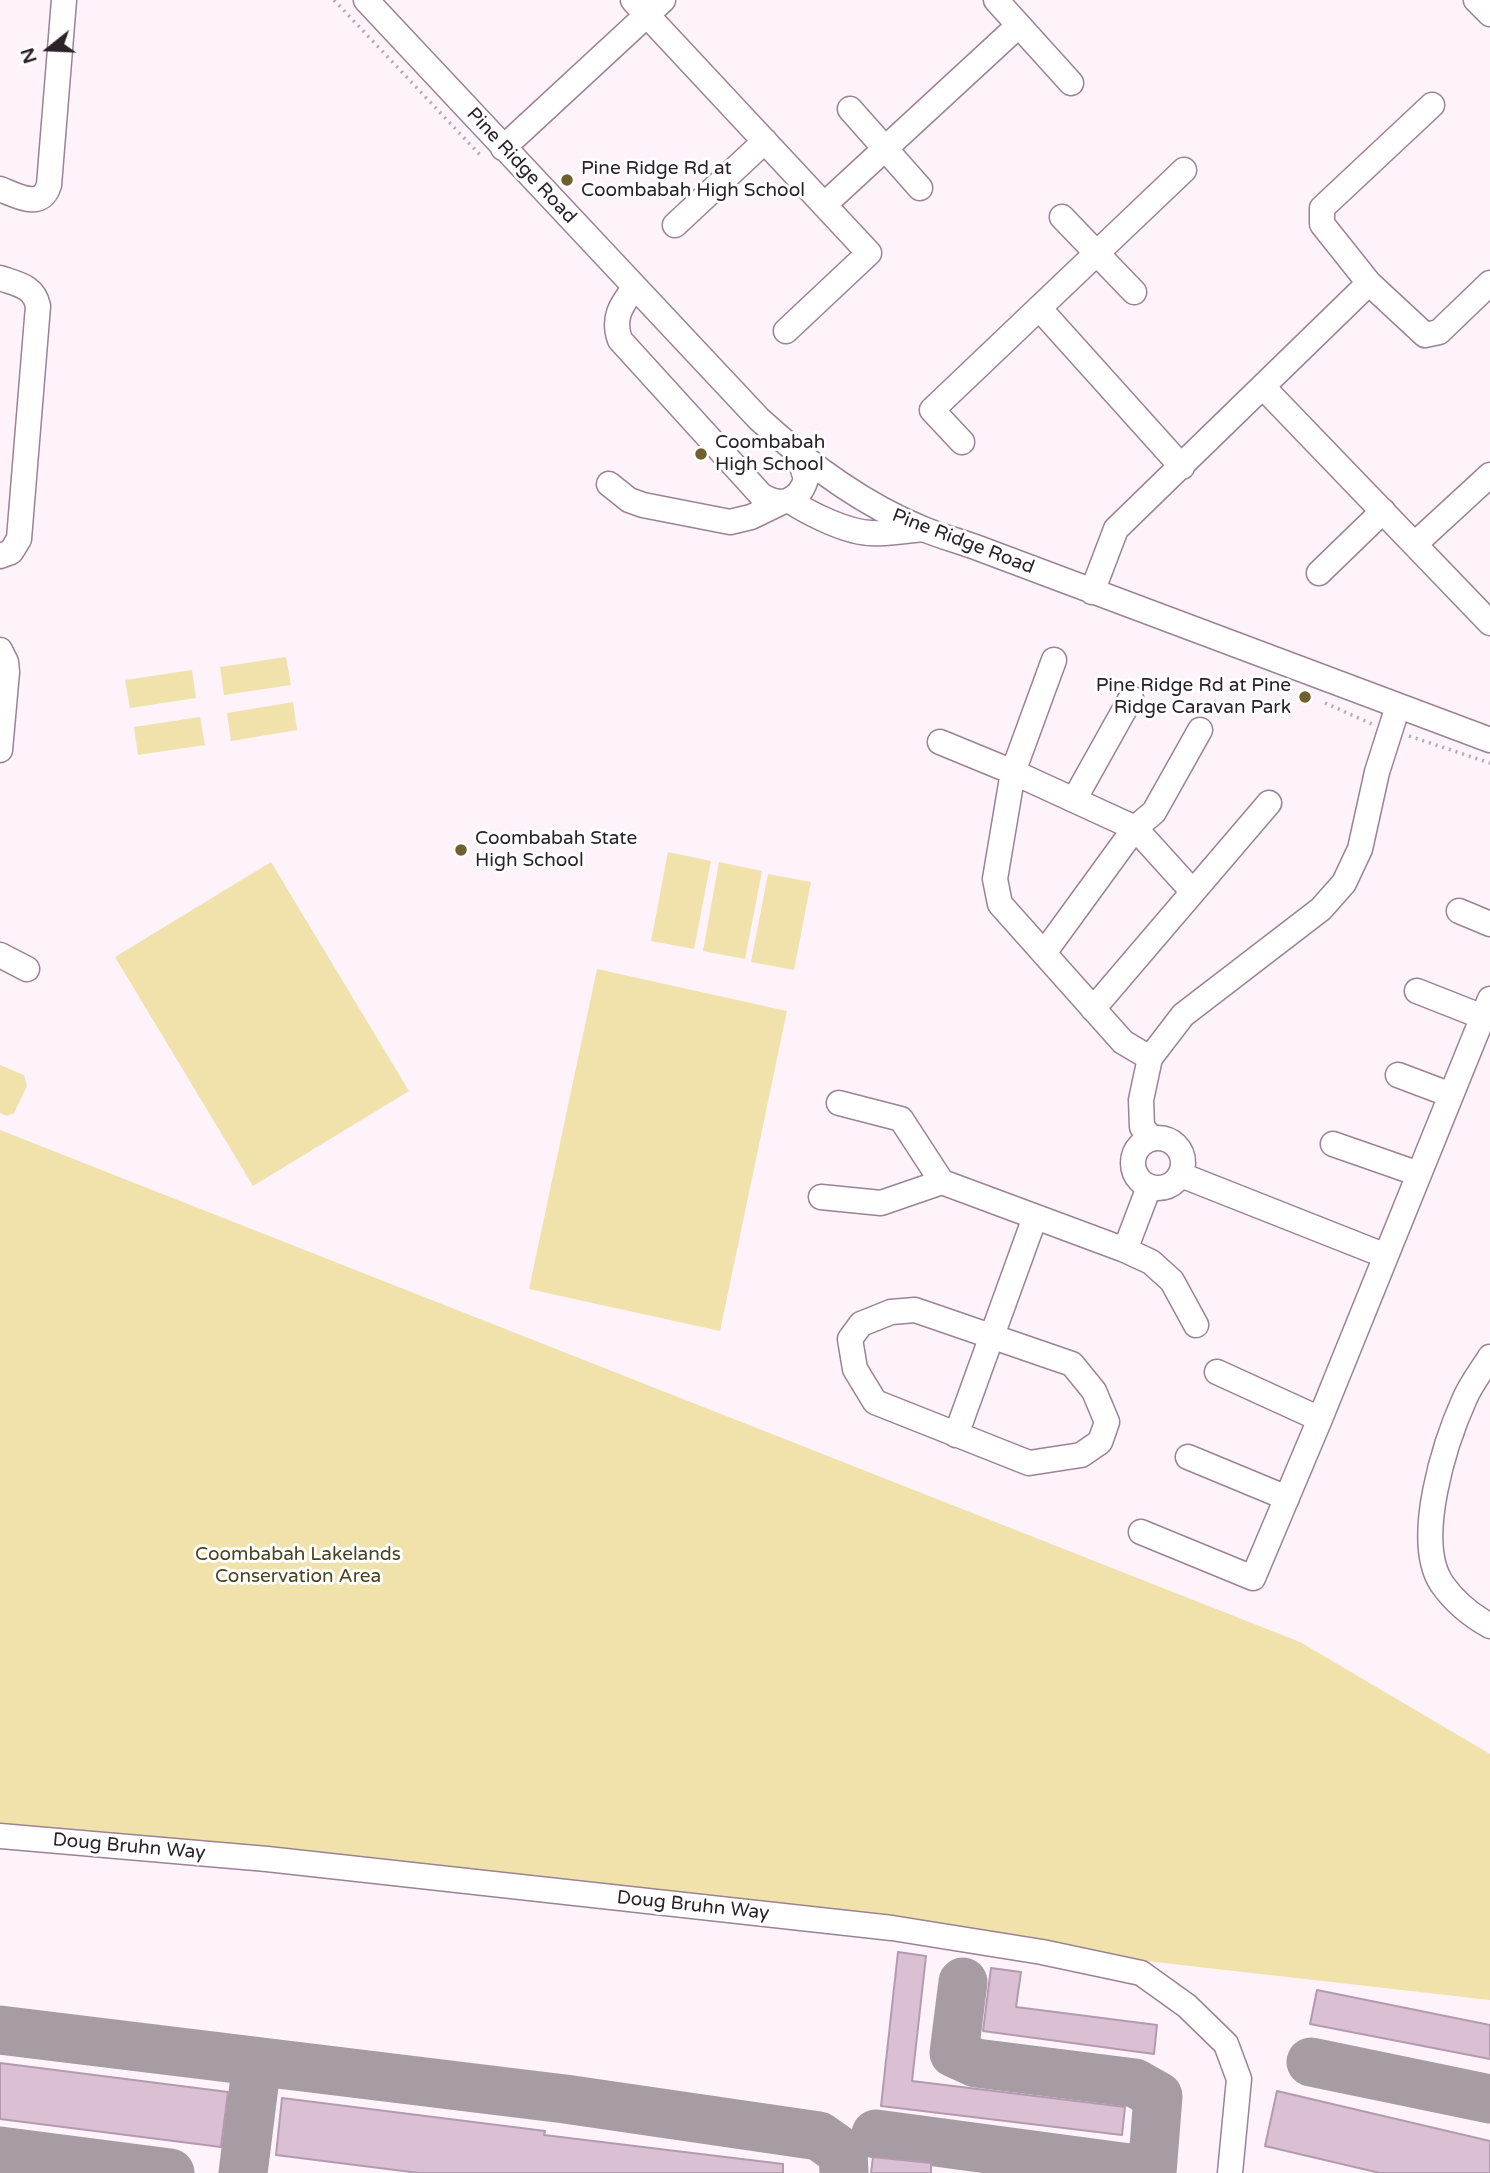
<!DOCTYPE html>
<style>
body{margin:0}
#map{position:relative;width:1490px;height:2173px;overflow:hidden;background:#fef2fb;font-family:"Varela Round",sans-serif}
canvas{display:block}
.north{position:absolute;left:14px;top:14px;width:70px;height:70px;-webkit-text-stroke:5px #fff;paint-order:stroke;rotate:252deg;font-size:19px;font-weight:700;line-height:28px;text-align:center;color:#2b2129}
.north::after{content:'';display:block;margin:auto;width:24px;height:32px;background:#2b2129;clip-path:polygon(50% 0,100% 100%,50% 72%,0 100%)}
</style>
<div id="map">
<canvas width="1490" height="2173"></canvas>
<div class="north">N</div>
</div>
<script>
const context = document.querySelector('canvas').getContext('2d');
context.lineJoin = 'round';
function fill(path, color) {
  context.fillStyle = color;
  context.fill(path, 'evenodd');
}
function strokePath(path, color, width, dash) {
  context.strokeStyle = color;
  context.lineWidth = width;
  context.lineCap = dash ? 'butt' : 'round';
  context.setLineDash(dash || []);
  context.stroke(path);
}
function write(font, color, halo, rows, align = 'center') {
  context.font = font + ' "Varela Round",sans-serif';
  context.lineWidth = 6;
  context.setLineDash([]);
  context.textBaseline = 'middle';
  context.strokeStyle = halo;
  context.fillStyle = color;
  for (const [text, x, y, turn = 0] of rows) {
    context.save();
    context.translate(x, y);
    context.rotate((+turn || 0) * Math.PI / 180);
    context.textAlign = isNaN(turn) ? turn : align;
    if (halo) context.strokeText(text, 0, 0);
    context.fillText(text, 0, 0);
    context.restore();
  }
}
fill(new Path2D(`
 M286,657L291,685L224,695L220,667Z
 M192,670L196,698L130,708L125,680Z
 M293,702L297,730L231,741L227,713Z
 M200,717L205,745L138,755L134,727Z
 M668,852L711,861L694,949L651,941Z
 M271,862L409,1091L253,1186L115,957Z
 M719,862L762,871L745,959L703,951Z
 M768,874L811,882L794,970L751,962Z
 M597,969L787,1011L720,1331L529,1289Z
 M0,1065L24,1075L27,1086L14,1113L7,1116L0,1113Z
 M0,1130L1300,1642L1490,1754V2000L0,1831Z`), '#f1e2ac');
strokePath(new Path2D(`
 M963,1982L954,2053L976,2063L1135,2083L1158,2096L1152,2173
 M0,2030L565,2099L819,2136L843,2153L844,2173
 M1311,2062L1490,2099
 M876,2134L1152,2171
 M0,2151L170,2173
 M243,2173L257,2062`), '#a79ca4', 49);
const building = new Path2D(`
 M898,1952L926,1956L912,2081L1125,2107L1122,2135L881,2106Z
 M991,1968L1021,1972L1016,2007L1157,2025L1154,2054L983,2031Z
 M1317,1990L1490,2025V2059L1310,2024Z
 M0,2063L228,2092L221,2147L0,2119Z
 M1277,2091L1490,2141V2173H1380L1265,2146Z
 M282,2098L545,2131L544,2135L783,2164V2173H419L276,2155Z
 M873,2157L931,2163V2173H871Z`);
fill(building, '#dbc0d4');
strokePath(building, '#b39aad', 2);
const minor = new Path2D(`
 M366,0L759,419C807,463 860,503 921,528C939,536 959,541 978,548L1490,740
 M633,0L869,253L786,331
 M996,0L1071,83
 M1476,0L1490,14
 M1432,105L1322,208V224L1369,283L1425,335L1439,332L1490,283
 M850,109L920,188
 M503,148L663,0
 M0,189C18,196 41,210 49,185L64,0
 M824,205L1018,26
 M1062,217L1134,292
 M675,225L765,141
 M0,278C17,284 34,286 38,306L19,539L11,552L0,556
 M635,287C621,305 612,318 620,340L761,495C780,508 799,502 806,479L798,454
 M1039,308L1182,467
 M1263,387L1490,623
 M962,442L932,410L1184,170
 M609,484L629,500L643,505L730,522L751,517L780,503
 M790,501C810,514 848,533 872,533C889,534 906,531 922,529
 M1415,544L1490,475
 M1319,573L1383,511
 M1092,592L1116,529L1369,283
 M0,650L6,662L7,672L0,750
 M1054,660L1013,772L995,879L1000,904L1123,1042L1150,1058
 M940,742L1013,772L1135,828L1193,892
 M1074,800L1131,698
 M1459,911L1490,924
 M1044,953L1135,828L1154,812L1200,730
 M0,955L27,969
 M1417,991L1483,1017
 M1093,1009L1269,803
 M1398,1075L1451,1095
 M839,1103L901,1119L942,1182L1125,1250L1151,1262L1172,1281L1196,1325
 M1133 1163a25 25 0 1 1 50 0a25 25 0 1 1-50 0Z
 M1152,1139L1142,1127L1141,1100L1150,1058L1183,1015L1321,909L1344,883L1360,849L1377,772L1398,706
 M1333,1144L1419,1174
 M1181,1175L1386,1256
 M821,1197L881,1203L942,1182
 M1125,1250L1149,1187
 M915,1310L1072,1364L1094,1391L1107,1422L1100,1442L1081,1455L1029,1463L875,1402L855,1369L850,1339L861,1324L891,1312Z
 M1490,1357C1482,1370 1471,1384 1465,1398C1445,1442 1413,1541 1442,1584C1454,1601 1472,1616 1490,1626
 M1217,1372L1320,1419
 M956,1435L1035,1217
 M1188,1457L1287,1498
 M1141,1532L1253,1578L1320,1419L1490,999
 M0,1836L267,1859L892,1928L1042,1952L1141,1973L1187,2006L1226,2044L1239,2079L1230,2173`);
strokePath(minor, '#9b8295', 27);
strokePath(new Path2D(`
 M334,0L482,157
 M1325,703L1372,724
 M1409,736L1490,763`), '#b4a9b2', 3.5, [2, 5]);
strokePath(minor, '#fff', 24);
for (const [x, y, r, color] of [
 [567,180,7,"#6f612e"],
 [701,454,7,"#6f612e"],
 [1305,697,7,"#6f612e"],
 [461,850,7,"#6f612e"]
]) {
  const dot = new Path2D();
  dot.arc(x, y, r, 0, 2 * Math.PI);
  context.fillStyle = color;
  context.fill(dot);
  strokePath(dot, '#fff', 2.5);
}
write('19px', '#2b2129', '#fff', [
 ["Pine Ridge Road",521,166,47],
 ["Pine Ridge Road",963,542,21],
 ["Doug Bruhn Way",129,1847,5],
 ["Doug Bruhn Way",693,1906,6]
]);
write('19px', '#2b2129', '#fff', [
 ["Pine Ridge Rd at",581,169],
 ["Coombabah High School",581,191],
 ["Coombabah",715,443],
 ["High School",715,465],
 ["Pine Ridge Rd at Pine",1291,686,"right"],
 ["Ridge Caravan Park",1291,708,"right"],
 ["Coombabah State",475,839],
 ["High School",475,861]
], 'left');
write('19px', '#4b421c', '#fff', [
 ["Coombabah Lakelands",298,1555],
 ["Conservation Area",298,1577]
]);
</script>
